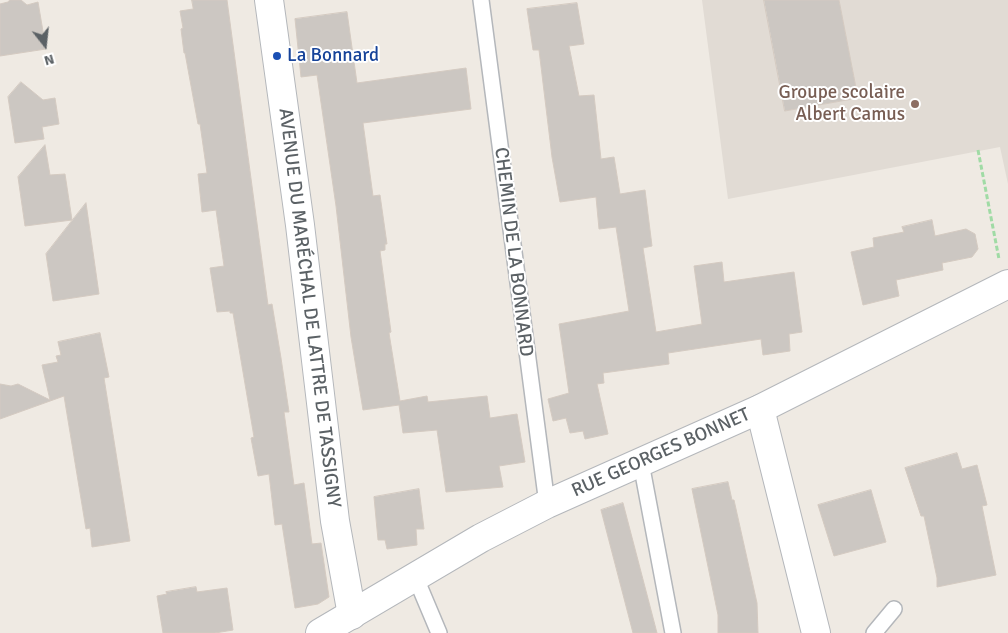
<!DOCTYPE html>
<meta charset="utf-8">
<style>
body{margin:0}
#map{position:relative;width:1008px;height:633px;overflow:hidden;background:#efeae3;font-family:Signika,sans-serif}
canvas{display:block}
.north{position:absolute;left:20px;top:20px;width:50px;height:50px;-webkit-text-stroke:4px #fff;paint-order:stroke;rotate:164deg;font-size:14px;font-weight:700;line-height:20px;text-align:center;color:#5b6165}
.north::after{content:'';display:block;margin:auto;width:18px;height:22px;background:#5b6165;clip-path:polygon(50% 0,100% 100%,50% 72%,0 100%)}
</style>
<div id="map">
<canvas width="1008" height="633"></canvas>
<div class="north">N</div>
</div>
<script>
const context = document.querySelector('canvas').getContext('2d');
context.lineJoin = 'round';
function fill(path, color) {
  context.fillStyle = color;
  context.fill(path, 'evenodd');
}
function strokePath(path, color, width, dash) {
  context.strokeStyle = color;
  context.lineWidth = width;
  context.lineCap = dash ? 'butt' : 'round';
  context.setLineDash(dash || []);
  context.stroke(path);
}
function write(font, color, halo, rows, align = 'center') {
  context.font = font + ' Signika,sans-serif';
  context.lineWidth = 4;
  context.setLineDash([]);
  context.textBaseline = 'middle';
  context.strokeStyle = halo;
  context.fillStyle = color;
  for (const [text, x, y, turn = 0] of rows) {
    context.save();
    context.translate(x, y);
    context.rotate((+turn || 0) * Math.PI / 180);
    context.textAlign = isNaN(turn) ? turn : align;
    if (halo) context.strokeText(text, 0, 0);
    context.fillText(text, 0, 0);
    context.restore();
  }
}
fill(new Path2D(`
 M702,0H764L785,111L858,98L839,0H1008V184L1000,147L728,199Z`), '#e1dbd4');
const building = new Path2D(`
 M10,0H21L27,5L38,2L46,49L0,56V4L8,2Z
 M192,0H227L268,305L272,304L281,358L289,412H284L294,485L304,483L312,544L321,543L329,597L318,604L295,608L282,524L275,525L269,474L258,476L251,438L254,437L233,313H230V311L217,312L210,268L224,266L216,210L202,212L198,174L207,173L200,124H198L185,53H184L181,29L183,28L180,11L193,9Z
 M764,0H839L858,98L785,111Z
 M577,3L584,44L569,46L579,96L594,95L601,159L614,157L620,194L645,190L652,246L643,248L656,332L702,324L694,266L722,262L724,282L794,272L802,332L789,334L790,351L763,355L761,339L668,353L669,364L603,373L604,383L597,384L608,434L585,439L583,431L570,433L566,418L553,421L548,399L569,393L559,324L629,311L616,227L599,229L596,197L560,202L552,157L539,50H533L527,9Z
 M347,12L357,83L466,68L471,109L363,123L373,196L380,195L387,244H385V250L380,251L391,332L389,333L400,401L427,396L428,402L487,396L490,418L517,414L525,462L499,466L503,487L446,492L437,430L403,433L399,405L363,410L351,337L336,206L317,75L301,77L295,19Z
 M21,82L43,100L55,98L59,124L42,127L44,139L15,143L8,97Z
 M45,145L50,175L65,174L72,220L25,226L18,177Z
 M86,203L99,294L53,301L46,254Z
 M932,220L935,236L966,229L975,234L978,249L972,257L942,263L943,270L896,280L899,296L863,305L851,252L874,247L873,238L904,232L902,227Z
 M100,333L109,377L104,378L130,541L92,547L90,528L86,529L64,396L0,419V384L11,386L18,384L50,400L42,365L58,362L56,356L61,355L58,342Z
 M957,453L962,469L977,465L987,505L982,506L996,575L937,587V578L924,516H921L905,468Z
 M728,482L732,500H734L757,603L758,633H718V615L692,489Z
 M419,489L424,529H416L417,545L387,549L385,540H378L374,497Z
 M871,490L886,542L834,556L818,505Z
 M623,503L657,633H633L601,510Z
 M196,587L197,592L227,588L233,630L215,633H163L157,596L167,594L166,592Z`);
fill(building, '#ccc7c2');
strokePath(building, '#d4cac1', 1);
const service = new Path2D(`
 M481,0L547,504
 M641,463L673,633
 M415,576L439,633
 M874,633L894,609`);
const minor = new Path2D(`
 M269,0L300,225L335,521L352,615
 M760,409L816,633`);
const tertiary = new Path2D(`
 M320,633L481,538L547,504L760,409L1008,284`);
strokePath(service, '#b4b7bb', 18);
strokePath(minor, '#b4b7bb', 30);
strokePath(tertiary, '#b4b7bb', 30);
strokePath(new Path2D(`
 M978,150L999,259`), '#a0dba5', 3, [5, 2.5]);
strokePath(service, '#fff', 15);
strokePath(minor, '#fff', 28);
strokePath(tertiary, '#fff', 28);
for (const [x, y, r, color] of [
 [277,56,5,"#1a4fb4"],
 [915,104,5,"#8d6e63"]
]) {
  const dot = new Path2D();
  dot.arc(x, y, r, 0, 2 * Math.PI);
  context.fillStyle = color;
  context.fill(dot);
  strokePath(dot, '#fff', 2);
}
write('19px', '#164399', '#fff', [
 ["La Bonnard",287,56]
], 'left');
write('19px', '#785e54', '#fff', [
 ["Groupe scolaire",905,93],
 ["Albert Camus",905,115]
], 'right');
write('19px', '#5b6165', '#fff', [
 ["CHEMIN DE LA BONNARD",513,252,83],
 ["AVENUE DU MARÉCHAL DE LATTRE DE TASSIGNY",309,308,83],
 ["RUE GEORGES BONNET",661,453,-24]
]);
</script>
